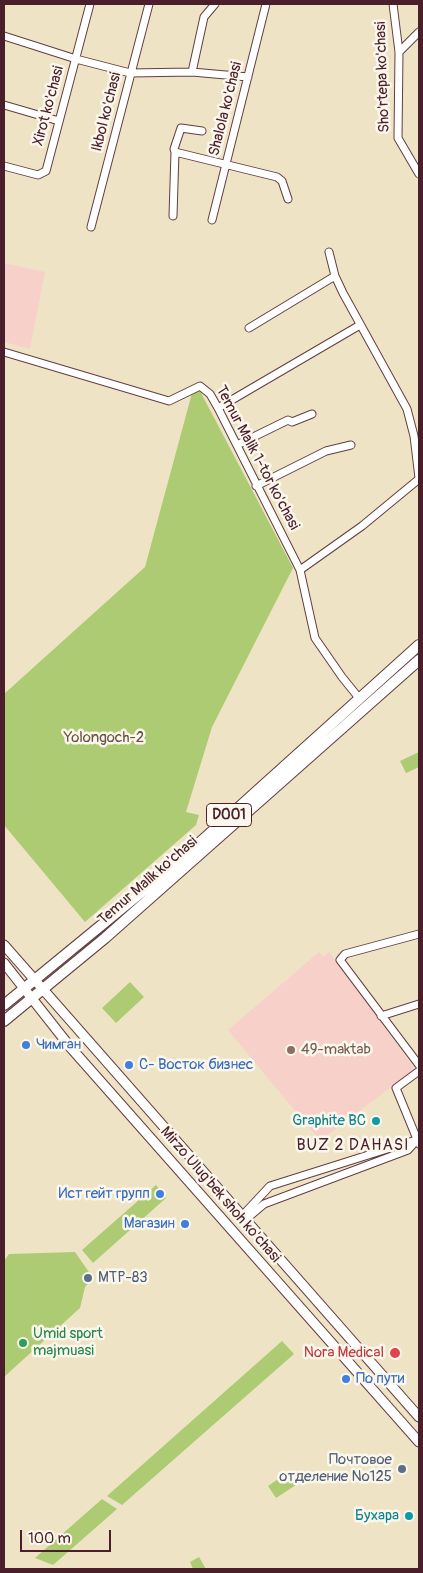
<!DOCTYPE html>
<meta charset="utf-8">
<style>
body{margin:0}
#map{position:relative;width:423px;height:1573px;overflow:hidden;background:#eee4c5;font-family:Pangolin,sans-serif}
canvas{display:block}
.frame{position:absolute;inset:0;border:5px solid #4a1f2b;pointer-events:none}
.scale{position:absolute;left:20px;top:1530px;width:91px;height:22px;box-sizing:border-box;border:2px solid #4a1f2b;border-top:0;padding-left:6px;font-size:15px;line-height:18px;white-space:nowrap;color:#4a1f2b;-webkit-text-stroke:4px #fbf7ec;paint-order:stroke}
</style>
<div id="map">
<canvas width="423" height="1573"></canvas>
<div class="frame"></div>
<div class="scale">100 m</div>
</div>
<script>
const context = document.querySelector('canvas').getContext('2d');
context.lineJoin = 'round';
function fill(path, color) {
  context.fillStyle = color;
  context.fill(path, 'evenodd');
}
function strokePath(path, color, width, dash) {
  context.strokeStyle = color;
  context.lineWidth = width;
  context.lineCap = dash ? 'butt' : 'round';
  context.setLineDash(dash || []);
  context.stroke(path);
}
function write(font, color, halo, rows, align = 'center') {
  context.font = font + ' Pangolin,sans-serif';
  context.lineWidth = 5;
  context.setLineDash([]);
  context.textBaseline = 'middle';
  context.strokeStyle = halo;
  context.fillStyle = color;
  for (const [text, x, y, turn = 0] of rows) {
    context.save();
    context.translate(x, y);
    context.rotate((+turn || 0) * Math.PI / 180);
    context.textAlign = isNaN(turn) ? turn : align;
    if (halo) context.strokeText(text, 0, 0);
    context.fillText(text, 0, 0);
    context.restore();
  }
}
fill(new Path2D(`
 M4,263L45,272L30,349L4,342Z
 M319,952L323,957L329,952L415,1069L320,1141L228,1030Z`), '#f7d0ca');
fill(new Path2D(`
 M200,391L293,568L212,727L186,812L199,815L196,825L85,922L4,825V694L145,567L192,393Z
 M419,752V767L406,773L400,761Z
 M130,982L144,997L116,1023L102,1008Z
 M156,1185L166,1198L93,1263L82,1250Z
 M75,1252L93,1278L85,1287L80,1308L4,1377V1261L9,1254Z
 M282,1341L294,1354L122,1505L107,1496Z
 M287,1473L296,1485L276,1498L268,1486Z
 M102,1499L117,1509L53,1565L35,1558Z
 M199,1557L206,1569H193L190,1562Z`), '#adcb72');
const minor = new Path2D(`
 M393,4L399,52L398,138L419,174
 M4,36L76,59L130,73L192,72L248,77
 M399,52L419,32
 M192,72L204,17L215,4
 M4,105L59,121
 M175,152L174,149L181,128L202,131
 M4,166L38,175L46,171L90,4
 M173,216L175,152L277,177L282,181L288,199
 M212,220L266,4
 M91,227L149,4
 M329,252L335,276L343,293L407,409L414,436L419,478
 M249,328L335,276
 M4,352L169,401L200,386L210,394L218,408L300,570L315,638L342,677L359,698
 M218,408L360,325
 M237,445L288,420L292,422L312,414
 M256,486L326,451L351,445
 M300,570L362,526L419,479
 M419,934L345,954L340,960L419,1065
 M381,1016L419,1004
 M419,1071L396,1088L419,1144
 M242,1216L270,1186L419,1139
 M245,1220L264,1204L408,1150L417,1140`);
const major = new Path2D(`
 M4,945L419,1417
 M4,963L71,1048L419,1442`);
const highway = new Path2D(`
 M4,1005L176,864L419,645
 M4,1021L105,938L419,660`);
strokePath(minor, '#633d42', 9);
strokePath(major, '#633d42', 11);
strokePath(highway, '#633d42', 12);
strokePath(minor, '#fff', 7);
strokePath(major, '#fff', 9);
strokePath(highway, '#fff', 10);
for (const [x, y, r, color] of [
 [26,1045,5,"#3f7fe0"],
 [291,1050,5,"#8d6e63"],
 [129,1065,5,"#3f7fe0"],
 [376,1121,5,"#0f9aa8"],
 [160,1194,5,"#3f7fe0"],
 [185,1224,5,"#3f7fe0"],
 [88,1278,5,"#5c6f8a"],
 [23,1343,5,"#2e9e5b"],
 [395,1353,6,"#e0444e"],
 [346,1379,5,"#3f7fe0"],
 [402,1469,5,"#5c6f8a"],
 [409,1516,5,"#0f9aa8"]
]) {
  const dot = new Path2D();
  dot.arc(x, y, r, 0, 2 * Math.PI);
  context.fillStyle = color;
  context.fill(dot);
  strokePath(dot, '#fbf7ec', 2);
}
for (const [x, y, w] of [
 [229,815,45]
]) {
  const box = new Path2D();
  box.roundRect(x - w / 2, y - 11.5, w, 23, 4);
  context.fillStyle = '#fbf7ec';
  context.fill(box);
  strokePath(box, '#4a1f2b', 1);
}
write('bold 14px', '#4a1f2b', null, [
 ["D001",229,815]
]);
write('15px', '#4a1f2b', '#fbf7ec', [
 ["Sho'rtepa ko'chasi",383,77,-92],
 ["Xirot ko'chasi",49,106,-75],
 ["Shalola ko'chasi",226,109,-76],
 ["Ikbol ko'chasi",107,112,-76],
 ["Temur Malik 1-tor ko'chasi",257,458,62],
 ["Temur Malik ko'chasi",148,881,-41],
 ["Mirzo Ulug'bek shoh ko'chasi",220,1195,49]
]);
write('15px', '#685340', '#fbf7ec', [
 ["Yolongoch-2",104,738]
]);
write('15px', '#366cbe', '#fbf7ec', [
 ["Чимган",36,1045],
 ["С- Восток бизнес",139,1065],
 ["Ист гейт групп",150,1194,"right"],
 ["Магазин",175,1224,"right"],
 ["По пути",356,1379]
], 'left');
write('15px', '#785e54', '#fbf7ec', [
 ["49-maktab",301,1050]
], 'left');
write('15px', '#0d838f', '#fbf7ec', [
 ["Graphite BC",366,1121],
 ["Бухара",399,1516]
], 'right');
write('15px', '#4e5e75', '#fbf7ec', [
 ["MTP-83",98,1278],
 ["Почтовое",392,1460,"right"],
 ["отделение №125",392,1477,"right"]
], 'left');
write('15px', '#27864d', '#fbf7ec', [
 ["Umid sport",33,1334],
 ["majmuasi",33,1351]
], 'left');
write('15px', '#be3a42', '#fbf7ec', [
 ["Nora Medical",384,1353]
], 'right');
context.letterSpacing = '1px';
write('16px', '#4a1f2b', '#fbf7ec', [
 ["BUZ 2 DAHASI",353,1146]
]);
context.letterSpacing = '0px';
</script>
